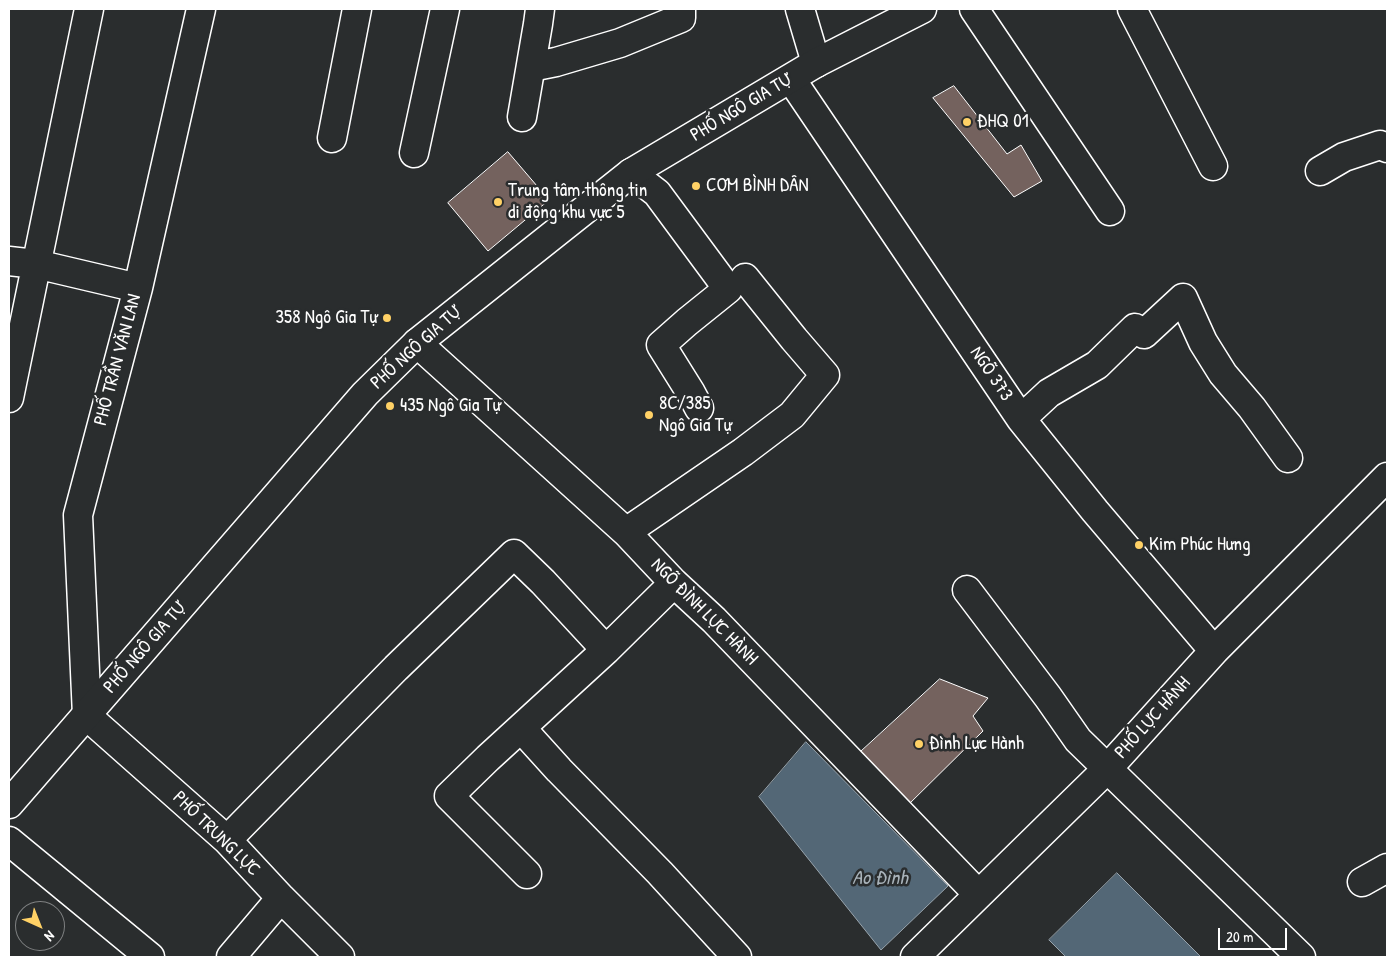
<!DOCTYPE html>
<meta charset="utf-8">
<style>
body{margin:0}
#map{position:relative;width:1396px;height:966px;overflow:hidden;background:#2a2d2e;font-family:"Patrick Hand",sans-serif}
canvas{display:block}
.frame{position:absolute;inset:0;border:10px solid #fff;pointer-events:none}
.north{position:absolute;left:15px;top:901px;width:50px;height:50px;box-sizing:border-box;background:#2a2d2e;border:1px solid #7f8182;border-radius:50%;rotate:136deg;font-size:14px;font-weight:700;line-height:20px;text-align:center;color:#fff}
.north::after{content:'';display:block;margin:auto;width:18px;height:22px;background:#ffd166;clip-path:polygon(50% 0,100% 100%,50% 72%,0 100%)}
.scale{position:absolute;left:1218px;top:928px;width:69px;height:22px;box-sizing:border-box;border:2px solid #fff;border-top:0;padding-left:6px;font-size:15px;line-height:18px;white-space:nowrap;color:#fff;-webkit-text-stroke:4px #2a2d2e;paint-order:stroke}
</style>
<div id="map">
<canvas width="1396" height="966"></canvas>
<div class="frame"></div>
<div class="north">N</div>
<div class="scale">20 m</div>
</div>
<script>
const context = document.querySelector('canvas').getContext('2d');
context.lineJoin = 'round';
function fill(path, color) {
  context.fillStyle = color;
  context.fill(path, 'evenodd');
}
function strokePath(path, color, width, dash) {
  context.strokeStyle = color;
  context.lineWidth = width;
  context.lineCap = dash ? 'butt' : 'round';
  context.setLineDash(dash || []);
  context.stroke(path);
}
function write(font, color, halo, rows, align = 'center') {
  context.font = font + ' "Patrick Hand",sans-serif';
  context.lineWidth = 5;
  context.setLineDash([]);
  context.textBaseline = 'middle';
  context.strokeStyle = halo;
  context.fillStyle = color;
  for (const [text, x, y, turn = 0] of rows) {
    context.save();
    context.translate(x, y);
    context.rotate((+turn || 0) * Math.PI / 180);
    context.textAlign = isNaN(turn) ? turn : align;
    if (halo) context.strokeText(text, 0, 0);
    context.fillText(text, 0, 0);
    context.restore();
  }
}
const water = new Path2D(`
 M806,742L948,886L881,950L759,797Z
 M1117,873L1201,957H1066L1049,940Z`);
fill(water, '#536776');
strokePath(water, '#98a4ad', 1);
const building = new Path2D(`
 M954,86L1007,154L1021,145L1042,181L1014,197L933,98Z
 M508,152L549,200L488,251L448,203Z
 M940,679L988,698L973,716L983,731L904,809L854,758Z`);
fill(building, '#74625e');
strokePath(building, '#fff', 1);
const minor = new Path2D(`
 M201,9L138,288L78,515L87,716L227,840L281,898L340,957
 M800,9L816,63
 M974,9L1110,211
 M1132,9L1213,166
 M531,67L556,62L620,43L681,18V9
 M791,79L1021,419L1095,511L1214,651
 M522,117L538,24L540,9
 M332,138L357,9
 M414,153L445,9
 M1320,171L1344,157L1380,145L1387,148
 M631,173L657,193L728,289L687,322L661,345L691,393L699,408
 M9,261L36,264L138,288
 M417,343L626,532L674,583L714,620L978,894
 M9,398L89,9
 M1021,419L1049,393L1097,365L1135,328L1144,334L1183,298L1203,342L1223,374L1252,408L1288,458
 M626,532L743,452L792,415L825,375L794,339L745,278
 M967,590L1048,697L1078,740L1301,957
 M521,728L559,770L660,873L737,957
 M227,840L396,668L514,554L543,582L606,650
 M9,841L150,957
 M527,874L449,796L488,758L606,650L674,583
 M1362,882L1387,868
 M231,957L281,898
 M915,957L1108,768L1214,651L1387,477`);
const major = new Path2D(`
 M9,804L365,394L417,343L631,173L816,63L922,9`);
strokePath(minor, '#fff', 31);
strokePath(major, '#fff', 31);
strokePath(minor, '#2a2d2e', 28);
strokePath(major, '#2a2d2e', 28);
for (const [x, y, r, color] of [
 [967,122,5,"#ffd166"],
 [696,186,5,"#ffd166"],
 [498,202,5,"#ffd166"],
 [387,318,5,"#ffd166"],
 [390,406,5,"#ffd166"],
 [649,415,5,"#ffd166"],
 [1139,545,5,"#ffd166"],
 [919,744,5,"#ffd166"]
]) {
  const dot = new Path2D();
  dot.arc(x, y, r, 0, 2 * Math.PI);
  context.fillStyle = color;
  context.fill(dot);
  strokePath(dot, '#2a2d2e', 2);
}
write('19px', '#fff', '#2a2d2e', [
 ["PHỐ NGÔ GIA TỰ",741,108,-31],
 ["PHỐ NGÔ GIA TỰ",416,348,-42],
 ["PHỐ TRẦN VĂN LAN",118,360,-75],
 ["NGÕ 373",991,374,56],
 ["NGÕ ĐÌNH LỰC HÀNH",704,612,45],
 ["PHỐ NGÔ GIA TỰ",145,648,-49],
 ["PHỐ LỰC HÀNH",1153,718,-48],
 ["PHỐ TRUNG LỰC",216,834,44]
]);
write('19px', '#fff', '#2a2d2e', [
 ["ĐHQ 01",977,122],
 ["CƠM BÌNH DÂN",706,186],
 ["Trung tâm thông tin",508,191],
 ["di động khu vực 5",508,213],
 ["358 Ngô Gia Tự",377,318,"right"],
 ["8C/385",659,404],
 ["Ngô Gia Tự",659,426],
 ["435 Ngô Gia Tự",400,406],
 ["Kim Phúc Hưng",1149,545],
 ["Đình Lực Hành",929,744]
], 'left');
write('italic 20px', '#a9b3ba', '#2a2d2e', [
 ["Ao Đình",880,879]
]);
</script>
